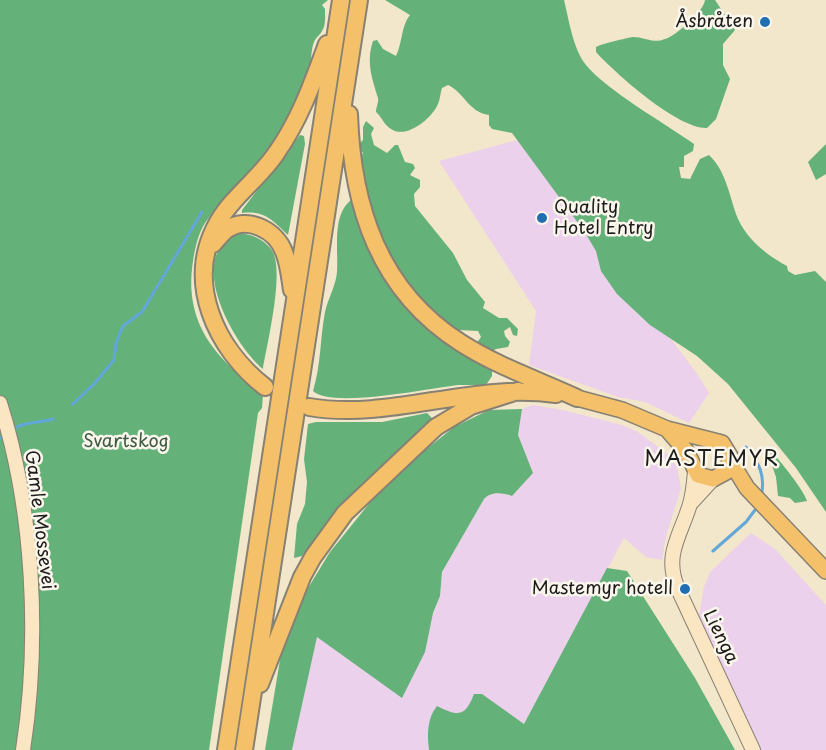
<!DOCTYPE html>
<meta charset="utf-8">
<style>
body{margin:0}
canvas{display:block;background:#f2e6cb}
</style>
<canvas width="826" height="750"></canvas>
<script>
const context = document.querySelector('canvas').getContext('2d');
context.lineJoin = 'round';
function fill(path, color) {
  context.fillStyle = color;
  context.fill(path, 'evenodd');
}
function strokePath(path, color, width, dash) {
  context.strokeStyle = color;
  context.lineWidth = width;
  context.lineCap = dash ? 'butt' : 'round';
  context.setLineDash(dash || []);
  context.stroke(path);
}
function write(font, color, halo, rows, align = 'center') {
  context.font = font + ' "Playpen Sans",sans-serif';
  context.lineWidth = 5;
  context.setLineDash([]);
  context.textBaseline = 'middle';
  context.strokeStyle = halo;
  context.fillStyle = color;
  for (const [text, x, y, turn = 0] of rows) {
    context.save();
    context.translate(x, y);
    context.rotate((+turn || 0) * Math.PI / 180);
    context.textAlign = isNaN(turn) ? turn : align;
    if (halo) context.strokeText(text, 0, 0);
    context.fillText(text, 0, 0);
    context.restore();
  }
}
fill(new Path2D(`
 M521,139L698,375L709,393L689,423L645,402L618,397L529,365L536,311L439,161Z
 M533,405L563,410L622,425L638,432L670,456L677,467L681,489L666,536L662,560L646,557L624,538L524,724L433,750H292L317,636L402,697L440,596L442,572L484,499L489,494L500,493L512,496L533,473L518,435L522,409Z
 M751,533L775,549L826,605V750H760L714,650L698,622L704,587L710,572Z`), '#ebd1eb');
fill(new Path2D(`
 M0,0H328L322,5L325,9C325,15 326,26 322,31C320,35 316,37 314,42C311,49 312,57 310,64C301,92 286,122 270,147C252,175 224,195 205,223C198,234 195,248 193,261C183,325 217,359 263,394L262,408L258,413L209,750H0Z
 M385,0H564C569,20 573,49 586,65C606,90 666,124 694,144L693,151L684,156V167H679L681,178L690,179L700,159L709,155C725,170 729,193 736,214C745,238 765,254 787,266L788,271L795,275L815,271L826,282V512L796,468L728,384L697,356L650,325L617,294L601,271L596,251L584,231L512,133L492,129L489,125V115C468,112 465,93 448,85L442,88C440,94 440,101 437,106C430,120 406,139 391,129C384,125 382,117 376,112C376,107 379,102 378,98C372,78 366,62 373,41L377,40L383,49L396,56C403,41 401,26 410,15Z
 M705,0H715L735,30L723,44V65L730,79L716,119L707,128C678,129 616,74 596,52V47C601,44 627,38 633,37C645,37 653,44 665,39C676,36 704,11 705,0Z
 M366,121L374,128L371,134L374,145L387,153L395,145H398L405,162L413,164L415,168L410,175L420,180V187L414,194L415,206L453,253L467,280L485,302L483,308L499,318H507L518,329L517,336L513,335L510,327L504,331L505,336L510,342L508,347L496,349L489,353L476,344L481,337L478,331L458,330L451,327C398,281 366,227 361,156L363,153L357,146L363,140V127Z
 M300,135L304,136L305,144L288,235C273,221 265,210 242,213V210Z
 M826,144V174L816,180L808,162Z
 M351,200C355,206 356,222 360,230C368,251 380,269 389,287C398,305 472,354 492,368V376L486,385C477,385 467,385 458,385C431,388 331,409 313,391C321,365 320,339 325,312C328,299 336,285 337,272C339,251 331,216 351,200Z
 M239,233C253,235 262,238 271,249C286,268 267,344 263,369C238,348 201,285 218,251C223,242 231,238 239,233Z
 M522,409L518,435L533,473L512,496C502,493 492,491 484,499L442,572L440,596L433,613L425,652L402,698L317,637L292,750H265L283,642L305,593L330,552L389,479L454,427L489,410Z
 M427,413L433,419L358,488L302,556L294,558L297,524L305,504L307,482L304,459L308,424L316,422H382Z
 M766,448C774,451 805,492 807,501L795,503L790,498L778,496L776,477Z
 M607,568L627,571L695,678L735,750H429C427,735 427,718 437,706C457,716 465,718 474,694H482L524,724Z`), '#64b17a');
strokePath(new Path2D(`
 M73,404L96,382L114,360L116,343L123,326L142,312L202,212
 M15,428C26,421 41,423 53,419
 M0,438H1
 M746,447C759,462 766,476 761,497
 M713,551L746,522L758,506`), '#63a7d8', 3);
const secondary = new Path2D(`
 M0,403C34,510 40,640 23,750
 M695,472C694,482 693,494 690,504C681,535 663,555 678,589L753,750
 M691,503L713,479`);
const primary = new Path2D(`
 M577,398L622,410L667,429L722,443L731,458L726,472L713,479L698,475L686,451L667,429
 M731,462L747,488L826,571`);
const highway = new Path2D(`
 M349,114C352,207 379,291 461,343C497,366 538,380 577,398
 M213,244C217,240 221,234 226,230C247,215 276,230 284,252C289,264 290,278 292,290
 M265,387C216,349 184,282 218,222C233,196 260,178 277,152C300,119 313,82 327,44
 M309,407C391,421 471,382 556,394
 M260,684L302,577L313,557L345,513L436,427L471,406L518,391
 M226,750L341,0
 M244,750L359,0`);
strokePath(secondary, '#878174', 16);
strokePath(primary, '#878174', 18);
strokePath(highway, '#878174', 20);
strokePath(secondary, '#fbe6c3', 14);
strokePath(primary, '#f4c16a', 15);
strokePath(highway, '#f4c16a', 16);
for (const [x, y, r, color] of [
 [765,22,6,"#1f6fb2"],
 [542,218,6,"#1f6fb2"],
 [685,589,6,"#1f6fb2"]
]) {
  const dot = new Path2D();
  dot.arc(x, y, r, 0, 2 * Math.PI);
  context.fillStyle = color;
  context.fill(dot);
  strokePath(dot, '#fbf7ec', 2);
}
write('18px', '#1c1c1c', '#fbf7ec', [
 ["Åsbråten",753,22],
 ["Quality",554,208,"left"],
 ["Hotel Entry",554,229,"left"],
 ["Mastemyr hotell",673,589]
], 'right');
write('18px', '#3d5a45', '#fbf7ec', [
 ["Svartskog",126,442]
]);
write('18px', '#1c1c1c', '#fbf7ec', [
 ["Gamle Mossevei",39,520,83],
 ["Lienga",720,637,64]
]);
context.letterSpacing = '1.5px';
write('21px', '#1c1c1c', '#fbf7ec', [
 ["MASTEMYR",712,460]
]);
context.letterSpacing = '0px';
</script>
